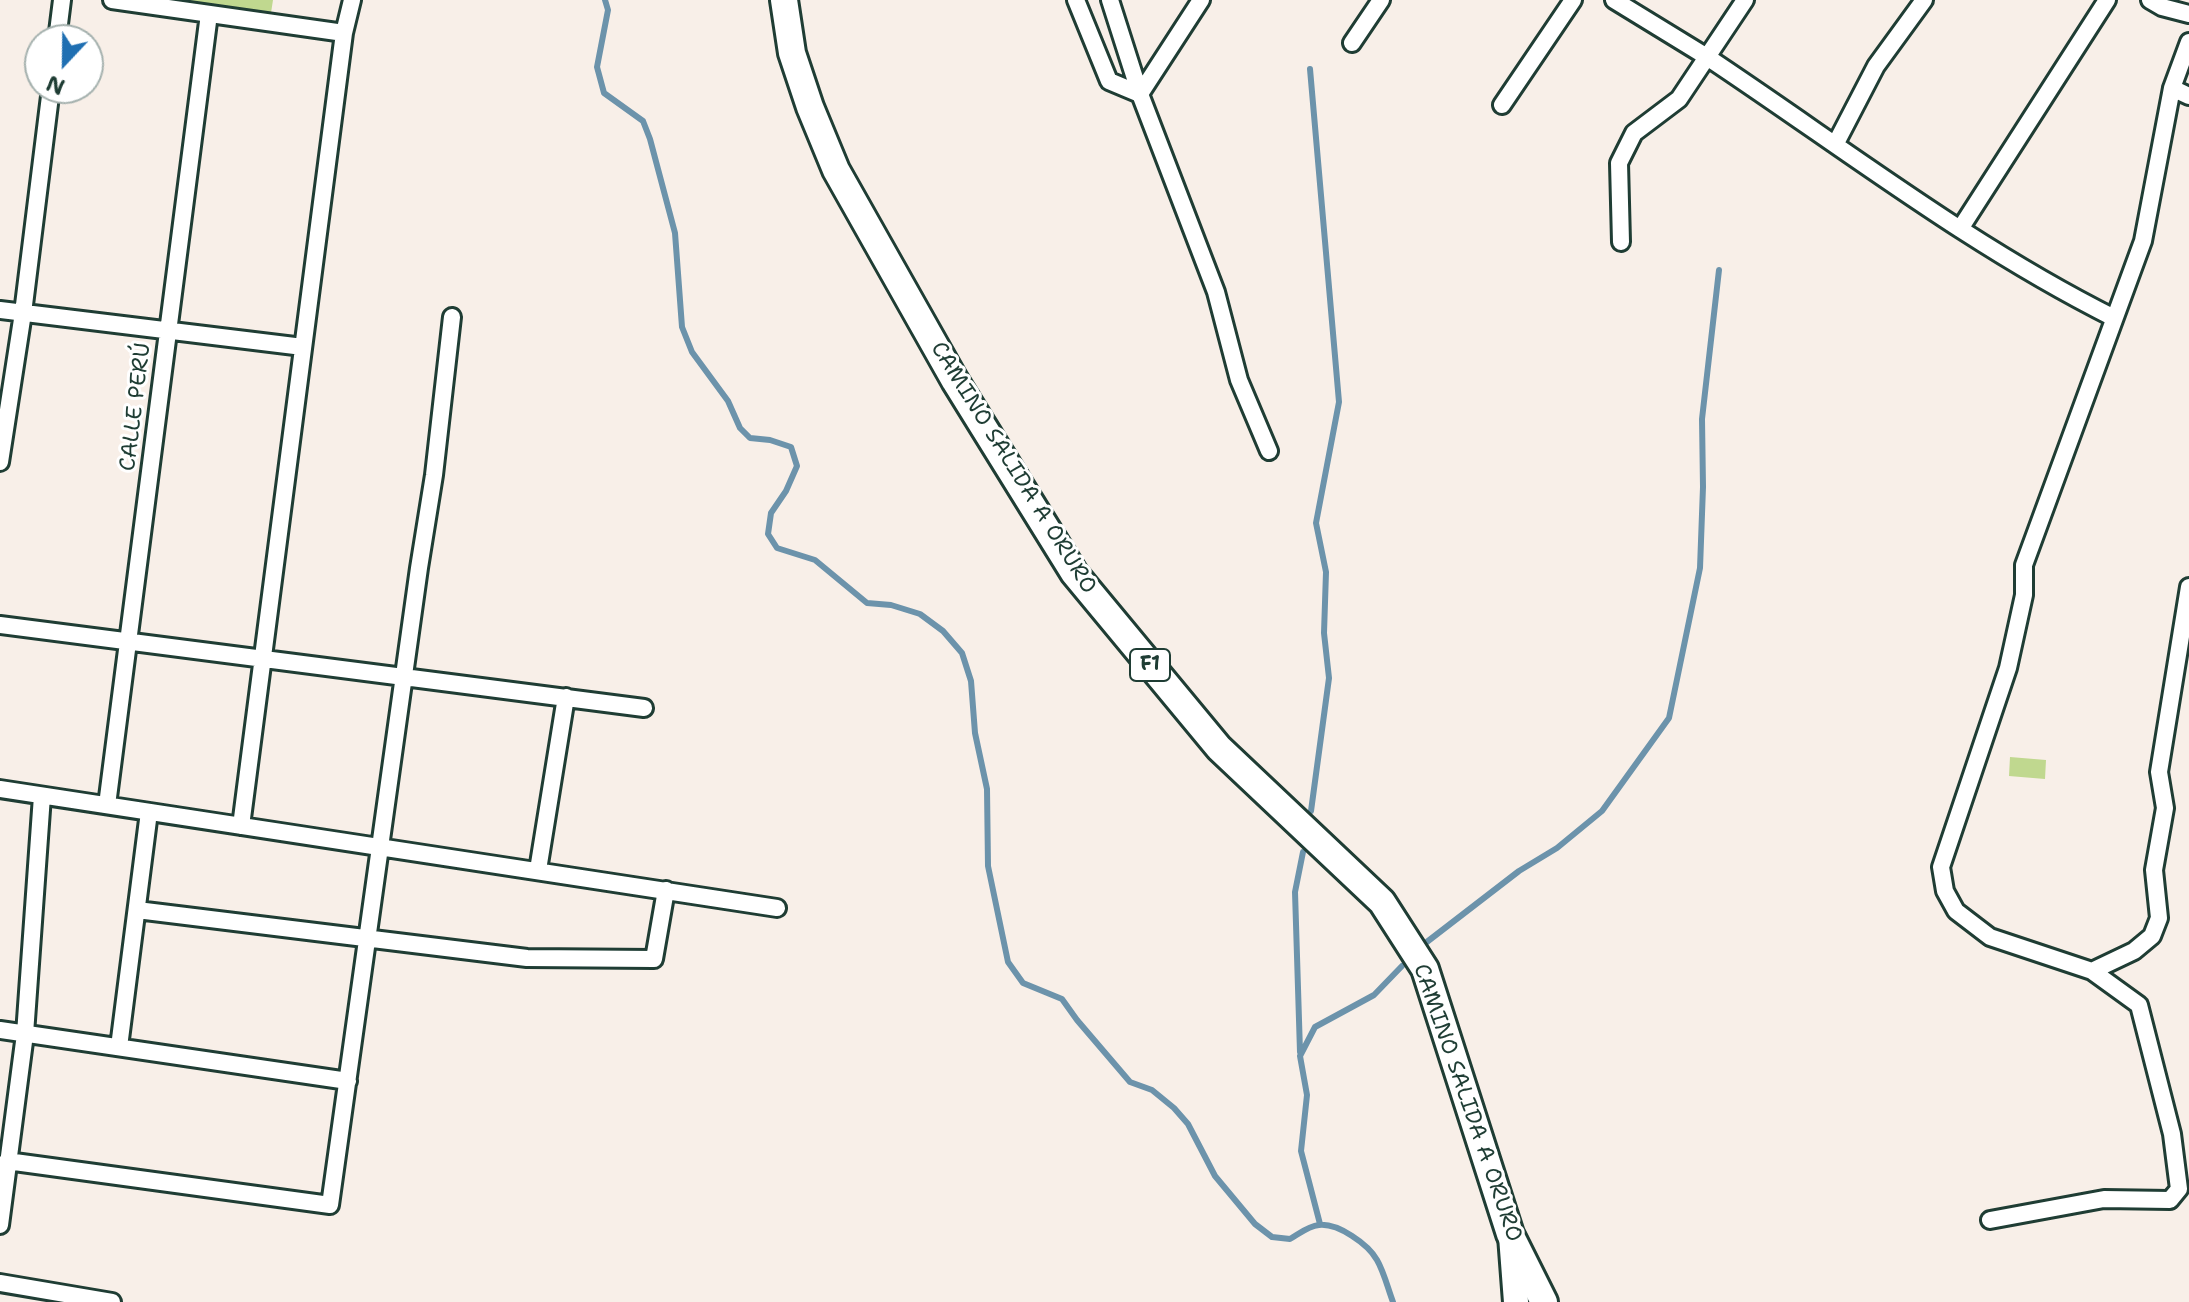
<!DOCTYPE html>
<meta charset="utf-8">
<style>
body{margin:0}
#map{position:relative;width:2189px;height:1302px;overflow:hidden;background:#f8efe8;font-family:"Shantell Sans",sans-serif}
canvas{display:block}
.north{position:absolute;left:24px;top:24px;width:80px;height:80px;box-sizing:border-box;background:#fff;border:2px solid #a5b1ae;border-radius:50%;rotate:202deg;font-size:22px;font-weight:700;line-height:32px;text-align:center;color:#1f3d34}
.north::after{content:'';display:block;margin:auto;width:28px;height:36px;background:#1f6fb2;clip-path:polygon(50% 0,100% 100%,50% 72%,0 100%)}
</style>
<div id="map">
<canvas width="2189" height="1302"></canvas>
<div class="north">N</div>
</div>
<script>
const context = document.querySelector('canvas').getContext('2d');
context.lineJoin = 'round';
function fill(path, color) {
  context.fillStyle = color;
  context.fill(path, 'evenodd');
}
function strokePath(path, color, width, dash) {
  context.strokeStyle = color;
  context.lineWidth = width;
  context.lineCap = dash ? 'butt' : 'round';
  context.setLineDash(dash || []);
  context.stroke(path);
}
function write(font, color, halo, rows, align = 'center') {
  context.font = font + ' "Shantell Sans",sans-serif';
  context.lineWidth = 6;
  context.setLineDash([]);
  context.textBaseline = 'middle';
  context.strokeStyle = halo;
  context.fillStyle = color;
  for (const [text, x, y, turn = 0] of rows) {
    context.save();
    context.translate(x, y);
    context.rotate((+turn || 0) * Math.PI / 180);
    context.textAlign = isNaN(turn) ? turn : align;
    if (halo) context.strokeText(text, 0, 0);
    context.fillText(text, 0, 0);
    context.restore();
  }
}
fill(new Path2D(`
 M176,0H273L271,13Z
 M2010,757L2046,760L2045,779L2009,776Z`), '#c0d88f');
strokePath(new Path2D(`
 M605,0L608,10L597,67L604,93L643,121L650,139L675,233L682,327L692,352L728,401L740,428L750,438L770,440L791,447L797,466L786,491L771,513L768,534L777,548L815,560L867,603L891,605L920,614L943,631L962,653L971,681L975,733L987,789L988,866L1008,962L1023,983L1062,999L1077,1020L1130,1082L1152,1090L1174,1108L1188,1124L1215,1176L1255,1224L1272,1237L1290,1239C1299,1234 1308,1226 1319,1225C1338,1223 1368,1244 1377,1260C1384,1272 1388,1289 1393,1302
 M1310,69L1339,402L1316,523L1326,572L1324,633L1329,678L1311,811
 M1419,948L1519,871L1557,848L1602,811L1669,718L1700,568L1703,487L1702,419L1719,270
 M1300,1052L1295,892L1303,852
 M1320,1224L1301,1151L1307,1095L1300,1056L1315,1027L1374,995L1402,966`), '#6c93ab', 6);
const minor = new Path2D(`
 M112,0L344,33
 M1076,0L1109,81L1140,94L1201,0
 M1110,0L1140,94L1216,292L1239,380L1269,451
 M1614,0L1707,57L1745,0
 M2150,0L2162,7L2189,14
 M57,40L62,0
 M1352,43L1381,0
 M2172,88L2189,96
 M1502,105L1573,0
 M1836,143L1876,66L1924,0
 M1960,229L2107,0
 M1621,242L1619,163L1634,133L1679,99L1707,57C1841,146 1970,246 2114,318
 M0,310L303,347
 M0,462L23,313L51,88
 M0,625L644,708
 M0,789L777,908
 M107,805L209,14
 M241,826L344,33L352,0
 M538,870L566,697
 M137,910L527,958L654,959L666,890
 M2092,971L2134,951L2152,936L2159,918L2154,870L2165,808L2159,772L2189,587
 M0,1030L348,1081
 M119,1047L149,812
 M7,1161L330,1205L419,568L434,475L452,317
 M1990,1220L2104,1199L2170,1200L2179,1189L2172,1134L2139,1005L2092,971L1990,937L1956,911L1945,891L1941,867L2008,668L2024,595V565L2143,241L2172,88L2189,42
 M0,1225L25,1034L42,796
 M0,1283L112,1302`);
const primary = new Path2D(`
 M1511,1236L1516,1302`);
const trunk = new Path2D(`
 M784,0L792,53L810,107L836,170L955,381L1074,573L1219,748L1382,902L1425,969L1510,1234L1544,1302`);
strokePath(minor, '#1f3d34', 22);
strokePath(primary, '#1f3d34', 30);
strokePath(trunk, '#1f3d34', 32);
strokePath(minor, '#fff', 16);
strokePath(primary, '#fff', 24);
strokePath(trunk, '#fff', 26);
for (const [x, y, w] of [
 [1150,665,40]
]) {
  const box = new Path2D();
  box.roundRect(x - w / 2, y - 16, w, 32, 6);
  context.fillStyle = '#fff';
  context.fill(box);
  strokePath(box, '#1f3d34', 2);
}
write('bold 20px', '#1f3d34', null, [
 ["F1",1150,665]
]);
write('22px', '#1f3d34', '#fff', [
 ["CALLE PERÚ",136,407,-83],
 ["CAMINO SALIDA A ORURO",1013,468,58],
 ["CAMINO SALIDA A ORURO",1467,1103,71]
]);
</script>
